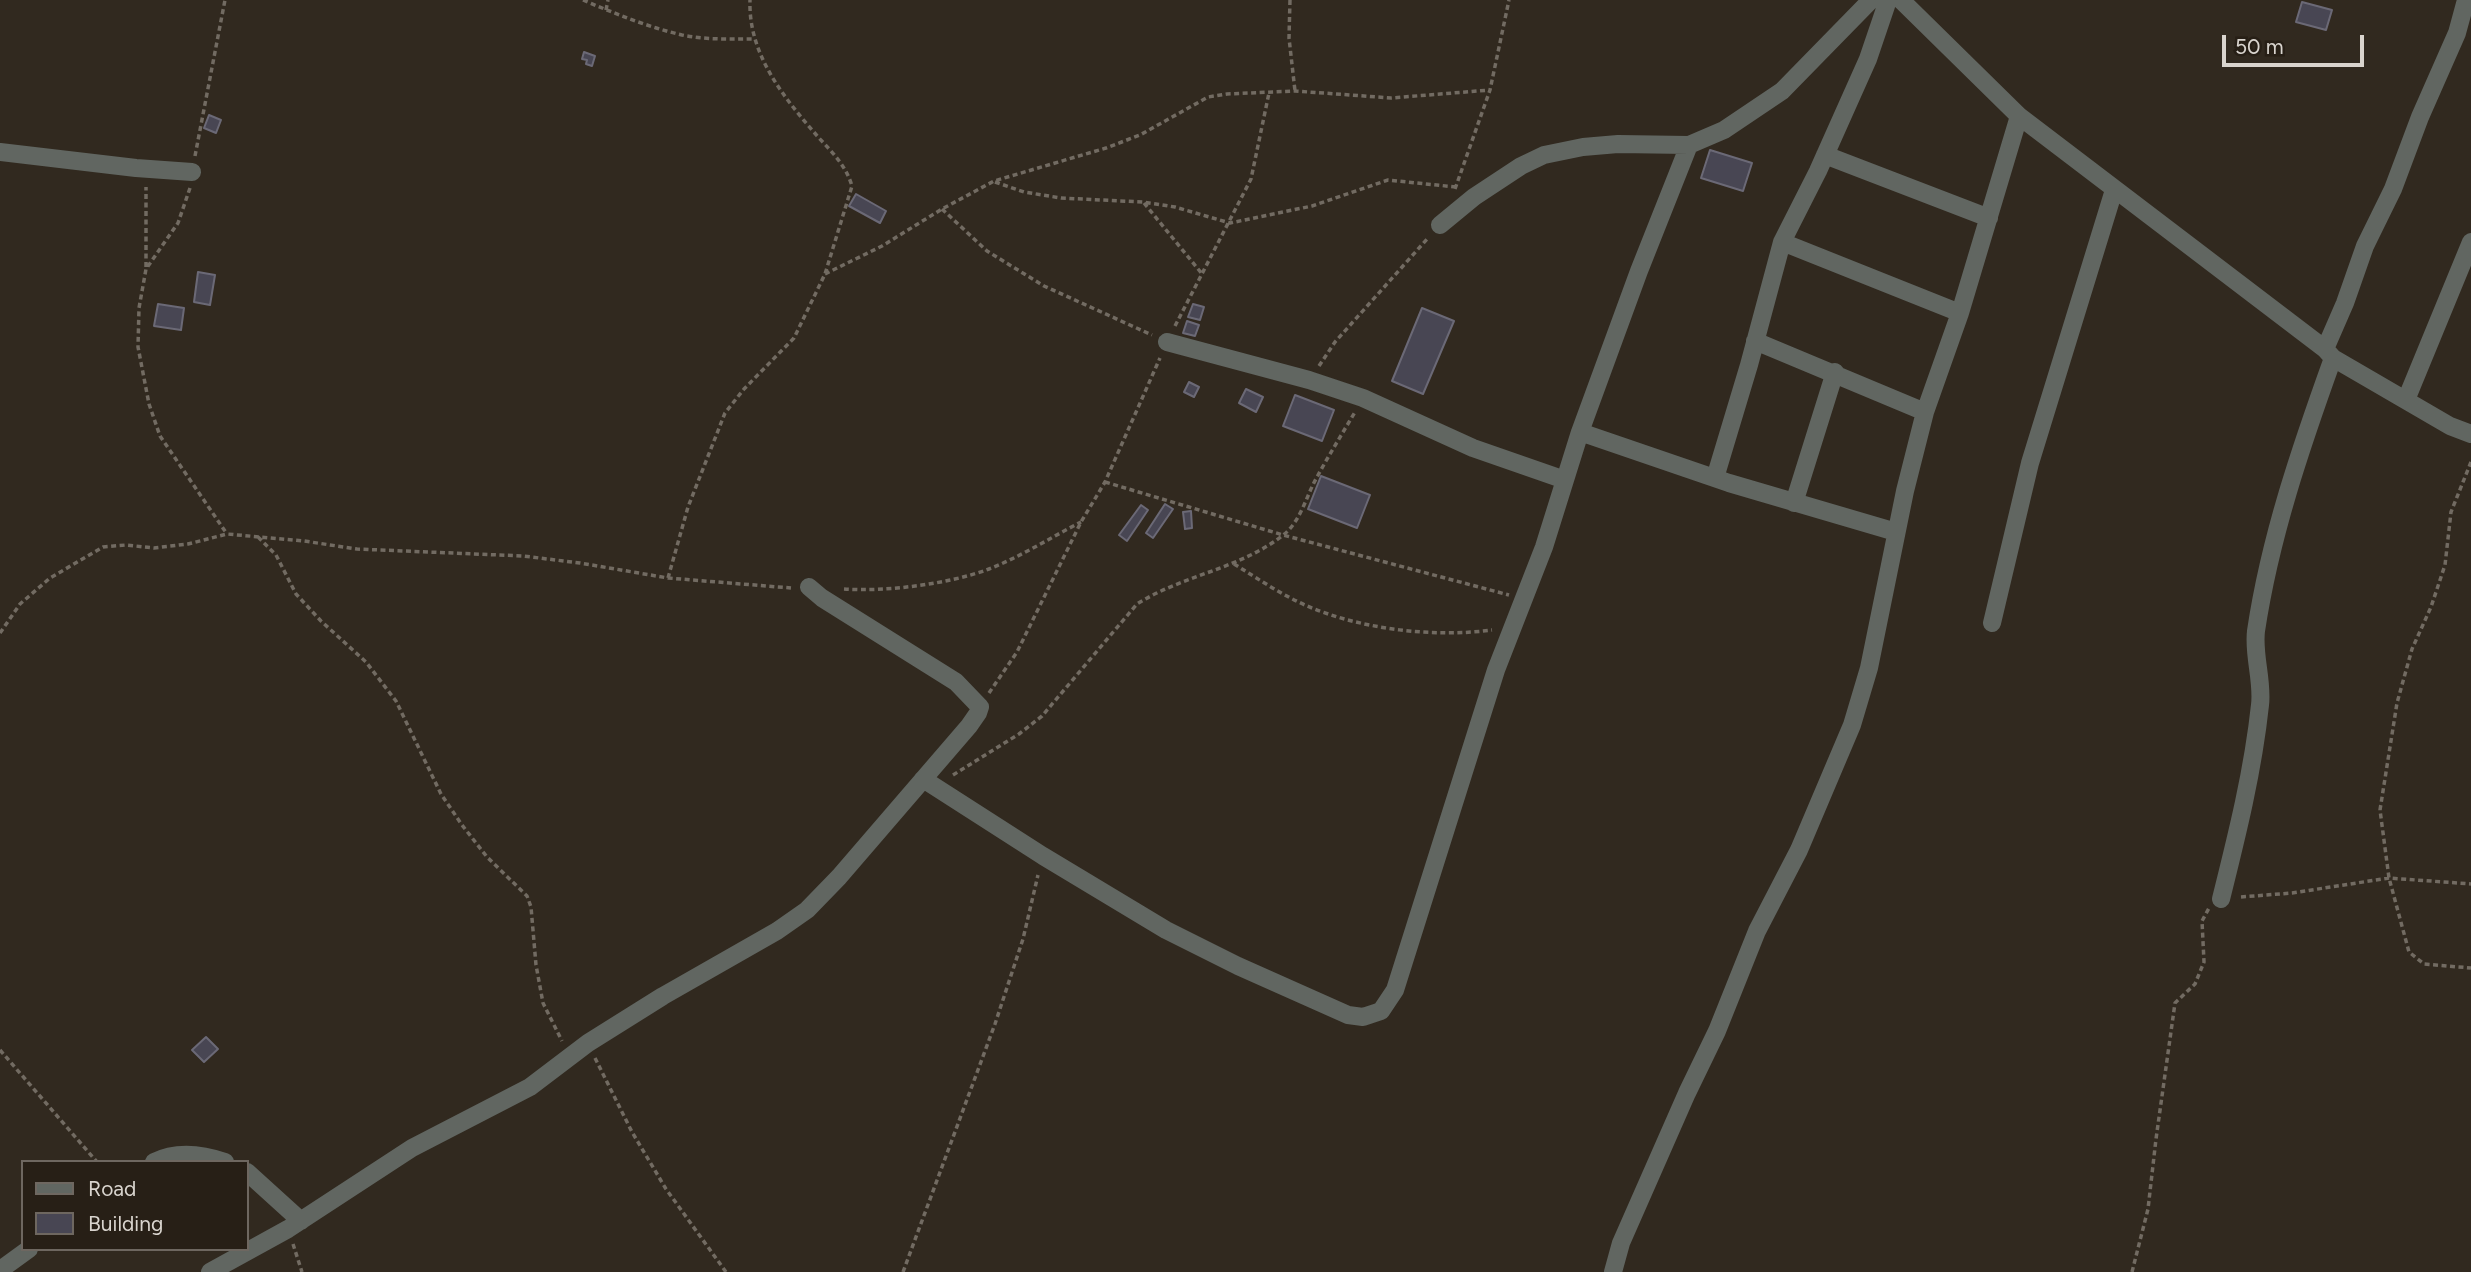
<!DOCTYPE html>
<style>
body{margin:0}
#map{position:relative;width:2471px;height:1272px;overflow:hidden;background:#31291f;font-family:Figtree,sans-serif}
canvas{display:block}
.legend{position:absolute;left:21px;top:1160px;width:228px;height:91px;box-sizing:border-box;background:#271f16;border:2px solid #6e6760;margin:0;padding:9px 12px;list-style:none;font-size:21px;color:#d9d4ce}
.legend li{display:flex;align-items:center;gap:14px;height:35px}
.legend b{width:35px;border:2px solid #6e6760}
.scale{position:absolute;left:2222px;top:35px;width:142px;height:32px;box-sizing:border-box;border:4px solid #d9d4ce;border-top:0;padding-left:9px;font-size:21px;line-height:24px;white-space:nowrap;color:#d9d4ce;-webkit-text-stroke:5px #271f16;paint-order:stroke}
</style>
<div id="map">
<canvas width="2471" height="1272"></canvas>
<ul class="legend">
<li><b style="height:9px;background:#616661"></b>Road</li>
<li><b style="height:19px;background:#484653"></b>Building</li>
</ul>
<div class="scale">50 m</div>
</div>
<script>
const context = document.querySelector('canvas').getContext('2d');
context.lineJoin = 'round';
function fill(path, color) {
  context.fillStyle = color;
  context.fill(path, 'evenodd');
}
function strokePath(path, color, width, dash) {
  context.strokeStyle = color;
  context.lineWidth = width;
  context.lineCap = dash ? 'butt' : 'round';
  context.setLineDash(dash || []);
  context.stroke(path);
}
const building = new Path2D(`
 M2302,2L2332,10L2326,30L2296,22Z
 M584,52L595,56L592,66L586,64L587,60L582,59Z
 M209,115L221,120L216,133L204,128Z
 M1710,150L1752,163L1743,191L1701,178Z
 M856,194L886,211L880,223L849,206Z
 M198,272L215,275L210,305L194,302Z
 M158,304L184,308L181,330L154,326Z
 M1193,304L1204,307L1200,320L1188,317Z
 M1422,308L1454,321L1423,394L1392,381Z
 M1187,321L1199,325L1195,336L1183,333Z
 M1189,382L1199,387L1194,397L1184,392Z
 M1246,389L1263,397L1256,412L1239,403Z
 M1295,395L1334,410L1322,441L1283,426Z
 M1321,476L1370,495L1357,528L1308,509Z
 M1165,504L1173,509L1153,538L1146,533Z
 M1141,505L1148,510L1127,541L1119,535Z
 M1191,511L1192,528L1185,529L1183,512Z
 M206,1037L218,1049L204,1062L192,1050Z`);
fill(building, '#484653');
strokePath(building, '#6b6976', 2);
strokePath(new Path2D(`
 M583,0C616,14 648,27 682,35C706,40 730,39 754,39
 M1290,0L1289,38L1295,91
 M606,10L608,0
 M195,156L225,0
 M995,182L1024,192L1061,198L1143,202L1175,207L1230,223L1312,206L1388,180L1456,187
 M190,188L178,223L146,269L139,308L138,347L149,404L160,436L227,534
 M1455,189L1490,90L1509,0
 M1144,203L1203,275
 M942,209L987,251L1044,286L1152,335
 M146,267V187
 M825,274L882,246L942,209L994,181L1106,148L1140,135L1208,97L1227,94L1295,91L1391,98L1490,90
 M1175,326L1251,179L1269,93
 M1319,366L1335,342L1428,238
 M2471,462L2451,512L2445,565L2431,607L2412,649L2397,703L2380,810L2389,878L2409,952L2424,964L2471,968
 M1105,482L1283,535L1509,595
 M258,537L276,555L296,594L321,621L366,662L396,701L441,794L462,825L487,857L527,896L531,907L536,965L543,1003L562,1041
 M1234,564C1257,578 1280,594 1305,605C1359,629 1433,638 1492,630
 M668,578L688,507L725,413L744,389L794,338L825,274L852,186C846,166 833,153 819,138C785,99 748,55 750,0
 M844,589C886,592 949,584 989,569C1020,557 1050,538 1081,522
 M0,633L20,604L50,578L103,547L126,545L154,548L188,544L227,534L304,541L357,549L523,556L580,563L668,578L791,588
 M989,693L1017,652L1081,522L1105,482L1160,358
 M953,775L1019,734L1042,716L1137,604C1183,575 1239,569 1282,536C1301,522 1306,496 1317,477C1329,455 1342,434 1355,412
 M2241,897L2292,893L2389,878L2471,884
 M0,1050L97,1162
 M595,1058L632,1132L666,1189L726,1272
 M293,1244L302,1272
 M903,1272L995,1024L1023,939L1038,875
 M2132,1272L2148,1209L2156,1139L2175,1003L2195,984L2204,962L2202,921L2209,908`), '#726b62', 3.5, [5, 3.5]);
strokePath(new Path2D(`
 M1901,0L2019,116L2325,349L2333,358L2450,426L2471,434
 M0,152L136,168L192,172
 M1825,155L1989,218
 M1440,225L1474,197L1521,166L1544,155L1583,147L1618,144L1689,145L1724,130L1782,91L1871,0
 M1782,242L1960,313
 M1755,341L1925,412
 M1167,342L1309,380L1363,398L1473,448L1565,480
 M2325,349L2345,303L2365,246L2393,189L2420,117L2457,33L2466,0
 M2406,400L2471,242
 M1580,432L1729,483L1896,532
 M1715,478L1749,365L1782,242L1818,171L1868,59L1888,0
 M1794,503L1835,372
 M1992,623L2030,463L2114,190
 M923,779L1043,856L1166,930L1238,966L1348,1015L1363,1017L1381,1011L1395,990L1496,670L1544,547L1580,432L1639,271L1689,145
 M2221,899C2237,835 2253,771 2260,705C2263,681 2253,655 2256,631C2270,537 2301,447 2333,358
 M154,1162C176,1151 202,1154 225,1162
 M247,1172L301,1221
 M0,1270L29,1249
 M210,1272L288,1229L412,1148L530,1087L588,1043L663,996L777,931L807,910L839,877L969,726L978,713L980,707L956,682L822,598L809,587
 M1613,1272L1621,1243L1687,1093L1717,1031L1757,931L1799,850L1852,725L1869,668L1905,491L1925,412L1960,313L2019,116`), '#616661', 18);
</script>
